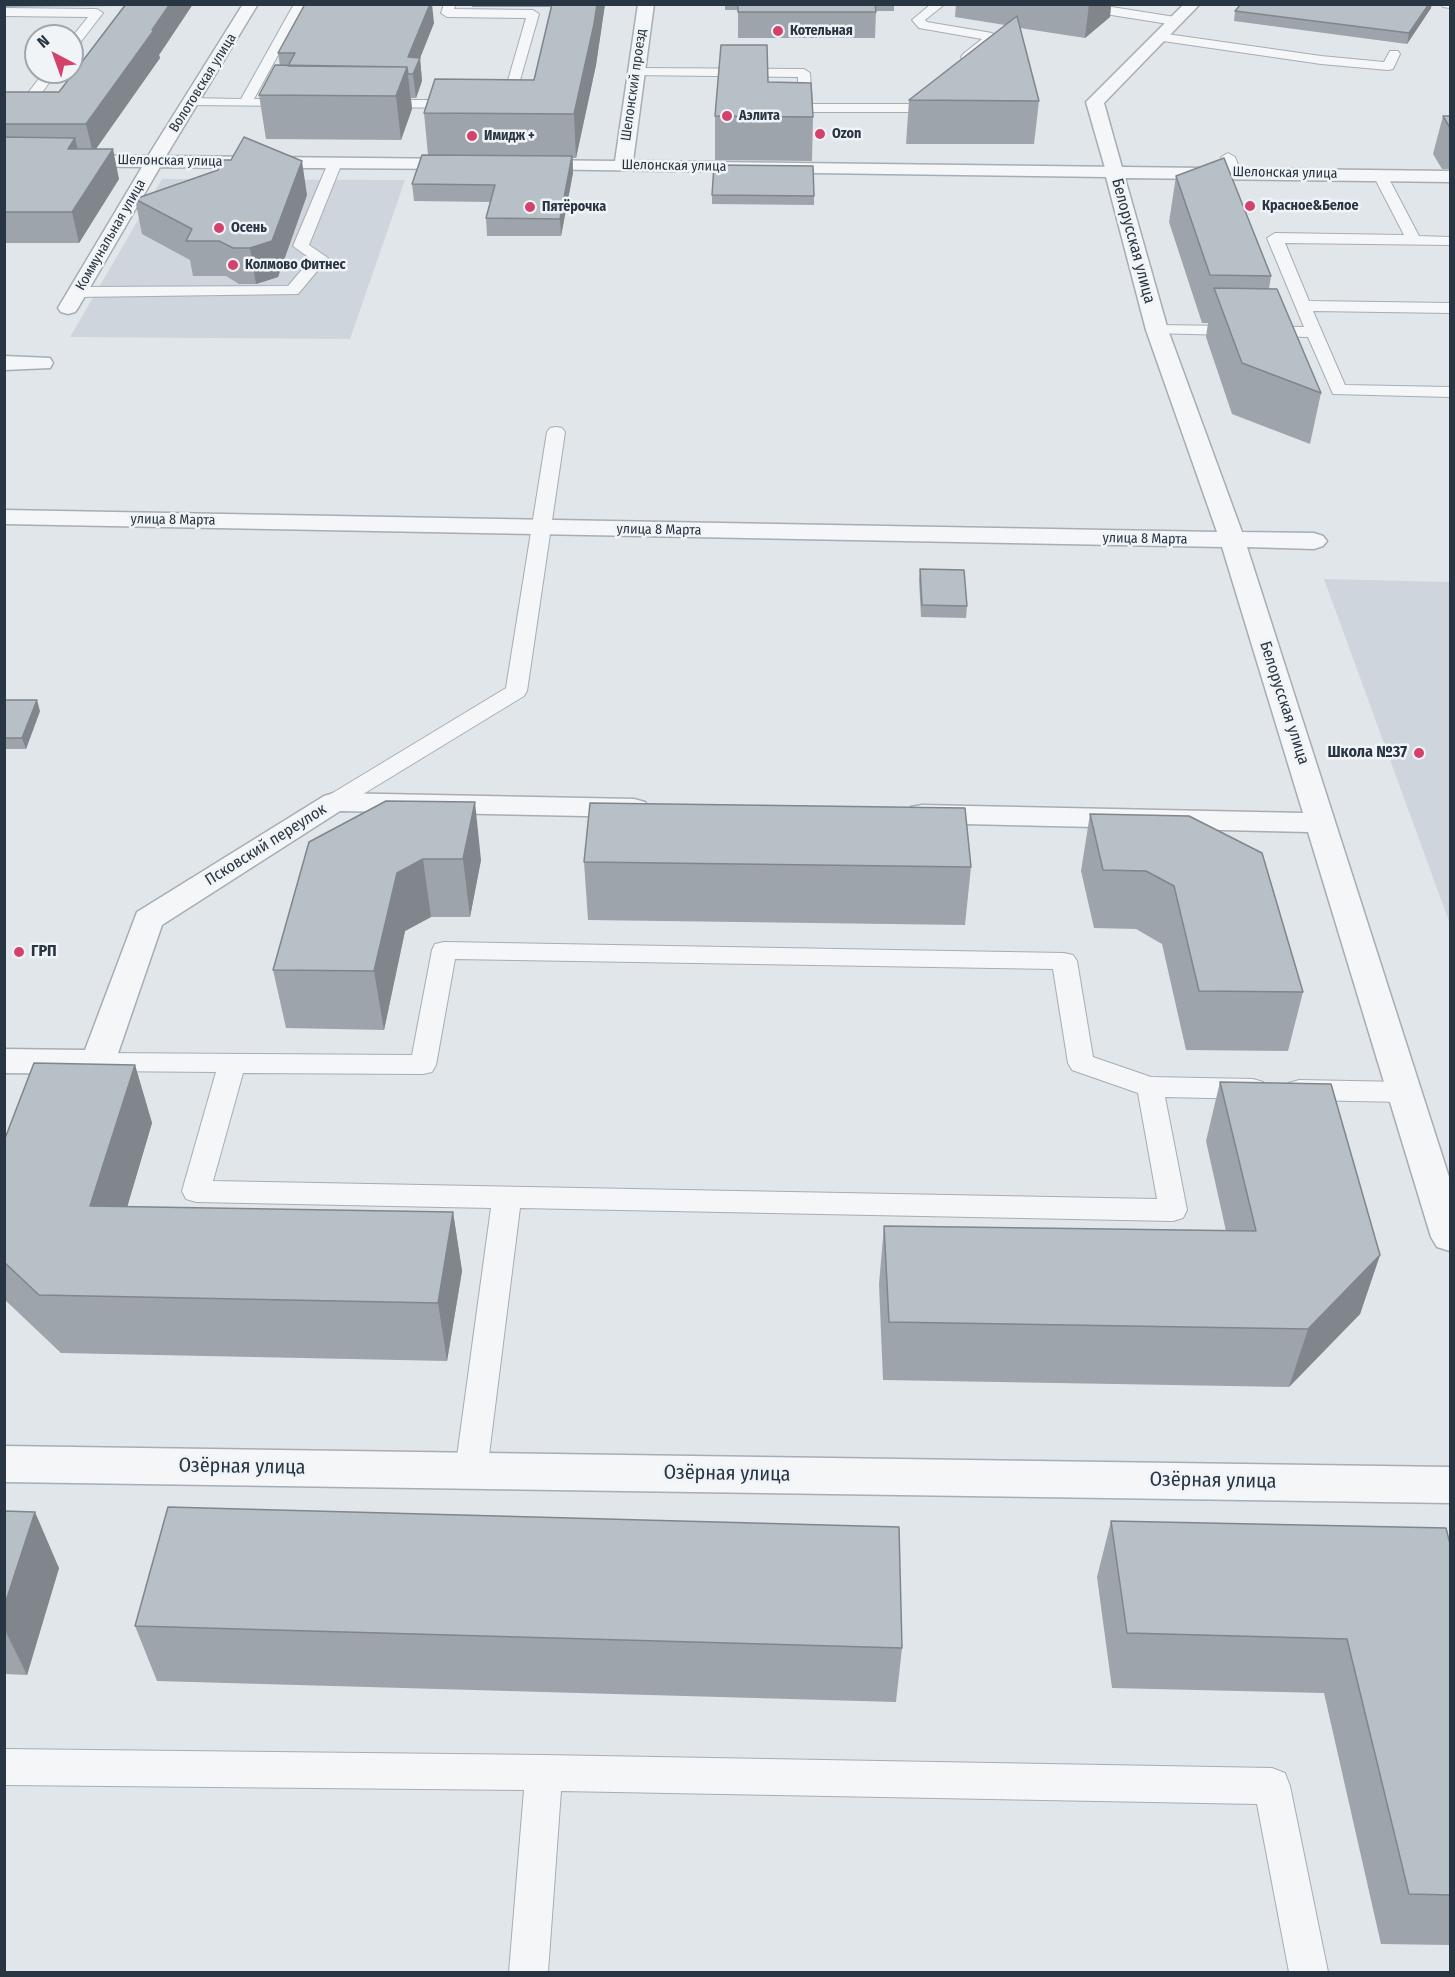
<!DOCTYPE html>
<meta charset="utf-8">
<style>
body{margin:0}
#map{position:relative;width:1455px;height:1977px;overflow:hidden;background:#e1e6ea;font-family:"Fira Sans Condensed",sans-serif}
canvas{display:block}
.frame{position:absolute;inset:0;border:6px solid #283542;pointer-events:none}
.north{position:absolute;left:24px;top:24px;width:60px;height:60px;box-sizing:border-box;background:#f0f4f7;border:2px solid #a0a8af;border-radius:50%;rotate:319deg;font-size:16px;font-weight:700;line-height:24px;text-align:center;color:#283542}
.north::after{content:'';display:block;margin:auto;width:21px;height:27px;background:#d4416b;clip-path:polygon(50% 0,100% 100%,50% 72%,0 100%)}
</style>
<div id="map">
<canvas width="1455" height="1977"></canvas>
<div class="frame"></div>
<div class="north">N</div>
</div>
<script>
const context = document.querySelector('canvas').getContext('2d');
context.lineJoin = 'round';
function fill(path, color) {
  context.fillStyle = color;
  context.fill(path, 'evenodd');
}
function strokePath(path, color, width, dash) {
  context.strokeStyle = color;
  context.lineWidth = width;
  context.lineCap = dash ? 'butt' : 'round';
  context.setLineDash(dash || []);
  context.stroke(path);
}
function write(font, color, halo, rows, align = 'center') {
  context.font = font + ' "Fira Sans Condensed",sans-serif';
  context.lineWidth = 5;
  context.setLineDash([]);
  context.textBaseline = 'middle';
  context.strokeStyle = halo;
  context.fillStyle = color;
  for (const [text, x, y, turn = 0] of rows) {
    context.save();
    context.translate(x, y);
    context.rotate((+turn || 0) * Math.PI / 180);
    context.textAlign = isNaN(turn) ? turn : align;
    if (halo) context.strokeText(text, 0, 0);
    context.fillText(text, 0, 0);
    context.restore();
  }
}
fill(new Path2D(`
 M162,179L405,180L350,339L70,337Z
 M1324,579L1450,582V924Z`), '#ced5dc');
const service = new Path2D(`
 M294,4H306L254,99H295L302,103L300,106L185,105L183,102L185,99L190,98L241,99Z
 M444,4H456L454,9L533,10L539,14L512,108L500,109L493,105L502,101L526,18L447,17L441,13Z
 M931,4H945L925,20L927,22L992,33L998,37L971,60H963L961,57L963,54L982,39L919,28L912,20Z
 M1061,4H1093L1175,17L1181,21L1175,25L1067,8Z
 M1441,4H1450V8L1443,7Z
 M4,8L97,9L103,13L76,48L72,49V37L88,17L4,16Z
 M1160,33L1321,56L1384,62L1390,51H1398L1400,54L1393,69L1388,70L1321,64L1156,40L1154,37Z
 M636,68L804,69L810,73L812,104H927L928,98H938L941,108L934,112H805L798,108V77L631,75L630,72Z
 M44,72H57L27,113L4,114V106H18Z
 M377,100H460L467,104L460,108L372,107L370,104Z
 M1228,153L1235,157L1241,172L1239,175L1234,176L1227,172L1221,157Z
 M335,159L342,163L309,245L328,258L298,294L78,297L70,292L78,287L288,286L311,259L293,246L328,163Z
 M1380,171L1387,175L1419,236L1450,237V245L1285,243L1309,301L1450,303V313L1313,311L1345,385L1450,387V397L1333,394L1308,337L1151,333L1149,330L1157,325L1304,327L1267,238L1275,233L1404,235L1373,175Z
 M556,427L562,428L565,432L527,691L524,696L342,807L334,809L326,807L323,802L326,797L506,688L547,432L550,428Z
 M444,942L1064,953L1073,955L1077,961L1093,1057L1151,1077L1253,1079L1263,1082L1266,1089L1263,1096L1253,1099L1165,1097L1187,1210L1183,1218L1173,1221L520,1208L487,1471L482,1481L471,1485L460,1481L455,1471L491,1208L196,1202L186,1199L182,1191L216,1072L98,1071L89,1069L85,1062L89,1055L98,1053L412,1055L432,950L435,944ZM455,959L1053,969L1068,1063L1072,1070L1138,1093L1157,1199L213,1181L243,1073L423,1074L432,1072L436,1065Z
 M1299,1080L1404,1082L1414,1085L1417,1092L1414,1099L1404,1102L1299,1100L1289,1097L1286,1090L1289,1083Z
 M4,1749L544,1755L1272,1768L1285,1773L1290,1786L1328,1972H1289L1257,1804L561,1791L548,1972H509L524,1790L4,1785Z`);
const minor = new Path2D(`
 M243,4H258L166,156L465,159L471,160L474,164L471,168L465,169L160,167L78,308L75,312L68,314L61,312L58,308L142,167L4,165V155L148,156Z
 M638,4H654L633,161L1450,171V182L1125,178L1168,330L1242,532L1314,533L1323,536L1327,541L1323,546L1314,549L1247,547L1450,1180V1251L1437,1247L1431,1237L1308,832L922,823L911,821L907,814L911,807L922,805L1303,813L1222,547L4,524V510L1217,532L1146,330L1106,177L522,169L519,165L522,161L528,160L615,161Z
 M4,356L50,358L53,363L50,368L4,370Z
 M334,793L634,799L645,802L649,808L645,814L634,817L340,811L162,925L115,1062L110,1071L98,1074L4,1073V1049L85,1050L137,912L324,796Z
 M4,1446L1450,1467V1503L4,1482Z`);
const tertiary = new Path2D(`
 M1184,4H1200L1104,103L1123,171L1121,175H1107L1086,102Z`);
strokePath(service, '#a6adb4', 2);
strokePath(minor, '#a6adb4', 3);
strokePath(tertiary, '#a6adb4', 3);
fill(service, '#f4f6f8');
fill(minor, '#f4f6f8');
fill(tertiary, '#f4f6f8');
fill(new Path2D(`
 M4,4H193L159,55L160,58L96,149L119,179L79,243H4V92H59L124,6L4,7Z
 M472,4H605L596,65L576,158H573V173L561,236H487L486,218L490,202L414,201L412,184L428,155L424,113L534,80L551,7H472Z
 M725,4H894V11H876L875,38H738V10H725Z
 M956,4H1124L1122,6L1111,5L1110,17L1085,38L1020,28L1039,101L1034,144H906L909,100L1005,25L955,17Z
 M1431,8L1407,44L1234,21L1235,11Z
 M434,23L420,58L422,81L416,98H411L412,109L401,140L266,139L259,95L280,66L278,53Z
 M768,82L813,117L812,161L715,160V116Z
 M1443,116H1450V169H1442L1433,154Z
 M1176,176L1271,276L1269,289L1321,393L1310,444L1232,414L1206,337L1208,323H1202L1169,222Z
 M307,195L278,277L256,284H239L226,276H193L190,260L142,234L135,199Z
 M712,195L814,196V205L712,204Z
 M920,569L967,606L966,618L921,617L919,580Z
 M4,700L40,711L26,749H4Z
 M1090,814L1303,992L1288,1051L1186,1050L1162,944L1136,929L1094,928L1081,871Z
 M309,842L481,860L470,917H431L405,931L384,1030L286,1028L273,970Z
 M584,862L971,867L965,925L588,920Z
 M135,1065L152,1123L127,1207L453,1212L462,1271L447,1361L61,1353L4,1299V1141Z
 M1220,1082L1380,1255L1360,1314L1289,1387L883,1380L879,1284L884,1226L1226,1231L1206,1141Z
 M4,1511L59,1568L27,1675L4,1674Z
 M1111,1521L1450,1544V1945L1381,1944L1324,1693L1112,1688L1097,1577Z
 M135,1626L902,1648L896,1702L157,1681Z`), '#9da4ab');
fill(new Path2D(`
 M170,4H193L159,55L160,58L93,153L86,124Z
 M430,4H432L434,23L420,58L422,81L416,98L413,74L408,57Z
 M597,4H605L596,65L576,158L574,114Z
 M1089,4H1111L1110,17L1085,38Z
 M1429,4H1432L1431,8L1407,44L1409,33Z
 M407,67L412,109L401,140L396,96Z
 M75,138L82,168L68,149Z
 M113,149L119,179L79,243L72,212Z
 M572,156L573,173L561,236L560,219Z
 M302,161L307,195L278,277L256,284L250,248Z
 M37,700L40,711L26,749L22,738Z
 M475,802L481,860L470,917L463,859Z
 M423,859L431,917L405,931L384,1030L374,971L397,873Z
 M135,1065L152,1123L110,1265L90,1206Z
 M453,1212L462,1271L447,1361L438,1303Z
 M1380,1255L1360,1314L1289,1387L1308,1329Z
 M35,1512L59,1568L27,1675L4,1628V1607Z`), '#80868b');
const building = new Path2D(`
 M126,4H170L152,30H154L86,124H4V92H59Z
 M305,4H430L408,57L420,58L413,74H408L407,67L288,66L295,53H278Z
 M552,4H597L594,24L574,114L424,113L435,79L534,80Z
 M738,4H875L876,12H738Z
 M1241,4H1429L1409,33L1235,11Z
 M1017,16L1039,101L909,100Z
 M721,45H767L768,82L811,83L813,117L715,116Z
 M275,65L407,67L396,96L259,95Z
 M1443,116H1450V128Z
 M4,137L75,138L68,149H113L72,212H4Z
 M244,137L302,161L272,241L250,248H233L219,241H186L192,229L135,199L218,170L222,160H231Z
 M422,155L572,156L560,219L486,218L495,185L412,184Z
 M1224,158L1271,276L1210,275L1176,176Z
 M714,165L813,166L814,196L712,195Z
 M1214,288L1277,289L1321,393L1242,363Z
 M920,569L964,570L967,606L922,605Z
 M4,700H37L22,738H4Z
 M386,801L475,802L463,859H423L397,873L374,971L273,970L309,842Z
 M590,803L965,808L971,867L584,862Z
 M1090,814L1189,816L1262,853L1303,992L1199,991L1174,886L1146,871L1103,870Z
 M34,1063L135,1065L90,1206L453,1212L438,1303L39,1295L4,1262V1141Z
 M1220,1082L1331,1084L1380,1255L1308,1329L889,1322L884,1226L1256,1231Z
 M168,1507L899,1527L902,1648L135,1626Z
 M4,1511L35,1512L4,1607Z
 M1111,1521L1446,1528L1450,1544V1895L1409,1894L1347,1639L1127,1633Z`);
fill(building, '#b7bfc7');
strokePath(building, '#80868b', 1.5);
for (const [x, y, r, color] of [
 [778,31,6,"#d4416b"],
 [727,116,6,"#d4416b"],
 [820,134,6,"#d4416b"],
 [472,136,6,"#d4416b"],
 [1250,206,6,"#d4416b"],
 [530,207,6,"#d4416b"],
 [219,228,6,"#d4416b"],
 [233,265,6,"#d4416b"],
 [1419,753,6,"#d4416b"],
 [19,952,6,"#d4416b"]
]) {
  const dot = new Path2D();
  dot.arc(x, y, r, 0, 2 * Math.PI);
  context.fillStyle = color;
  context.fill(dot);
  strokePath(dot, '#f0f4f7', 2);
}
write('bold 14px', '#283542', '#f0f4f7', [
 ["Котельная",790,31],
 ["Аэлита",739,116],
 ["Ozon",832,134],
 ["Имидж +",484,136],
 ["Красное&Белое",1262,206],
 ["Пятёрочка",542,207],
 ["Осень",231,228],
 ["Колмово Фитнес",245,265]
], 'left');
write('14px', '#283542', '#f0f4f7', [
 ["Волотовская улица",203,83,-58],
 ["Шелонский проезд",634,85,-82],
 ["Шелонская улица",170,161,1],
 ["Шелонская улица",674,166,1],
 ["Шелонская улица",1285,173,1],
 ["Коммунальная улица",111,235,-60],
 ["улица 8 Марта",173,520,1],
 ["улица 8 Марта",659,530,1],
 ["улица 8 Марта",1145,539,1]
]);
write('16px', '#283542', '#f0f4f7', [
 ["Белорусская улица",1133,241,75],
 ["Белорусская улица",1284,703,72],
 ["Псковский переулок",266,845,-32]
]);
write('bold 16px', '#283542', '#f0f4f7', [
 ["Школа №37",1407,753],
 ["ГРП",31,952,"left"]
], 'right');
write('20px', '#283542', '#f0f4f7', [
 ["Озёрная улица",242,1467,1],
 ["Озёрная улица",727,1474,1],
 ["Озёрная улица",1213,1481,1]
]);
</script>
